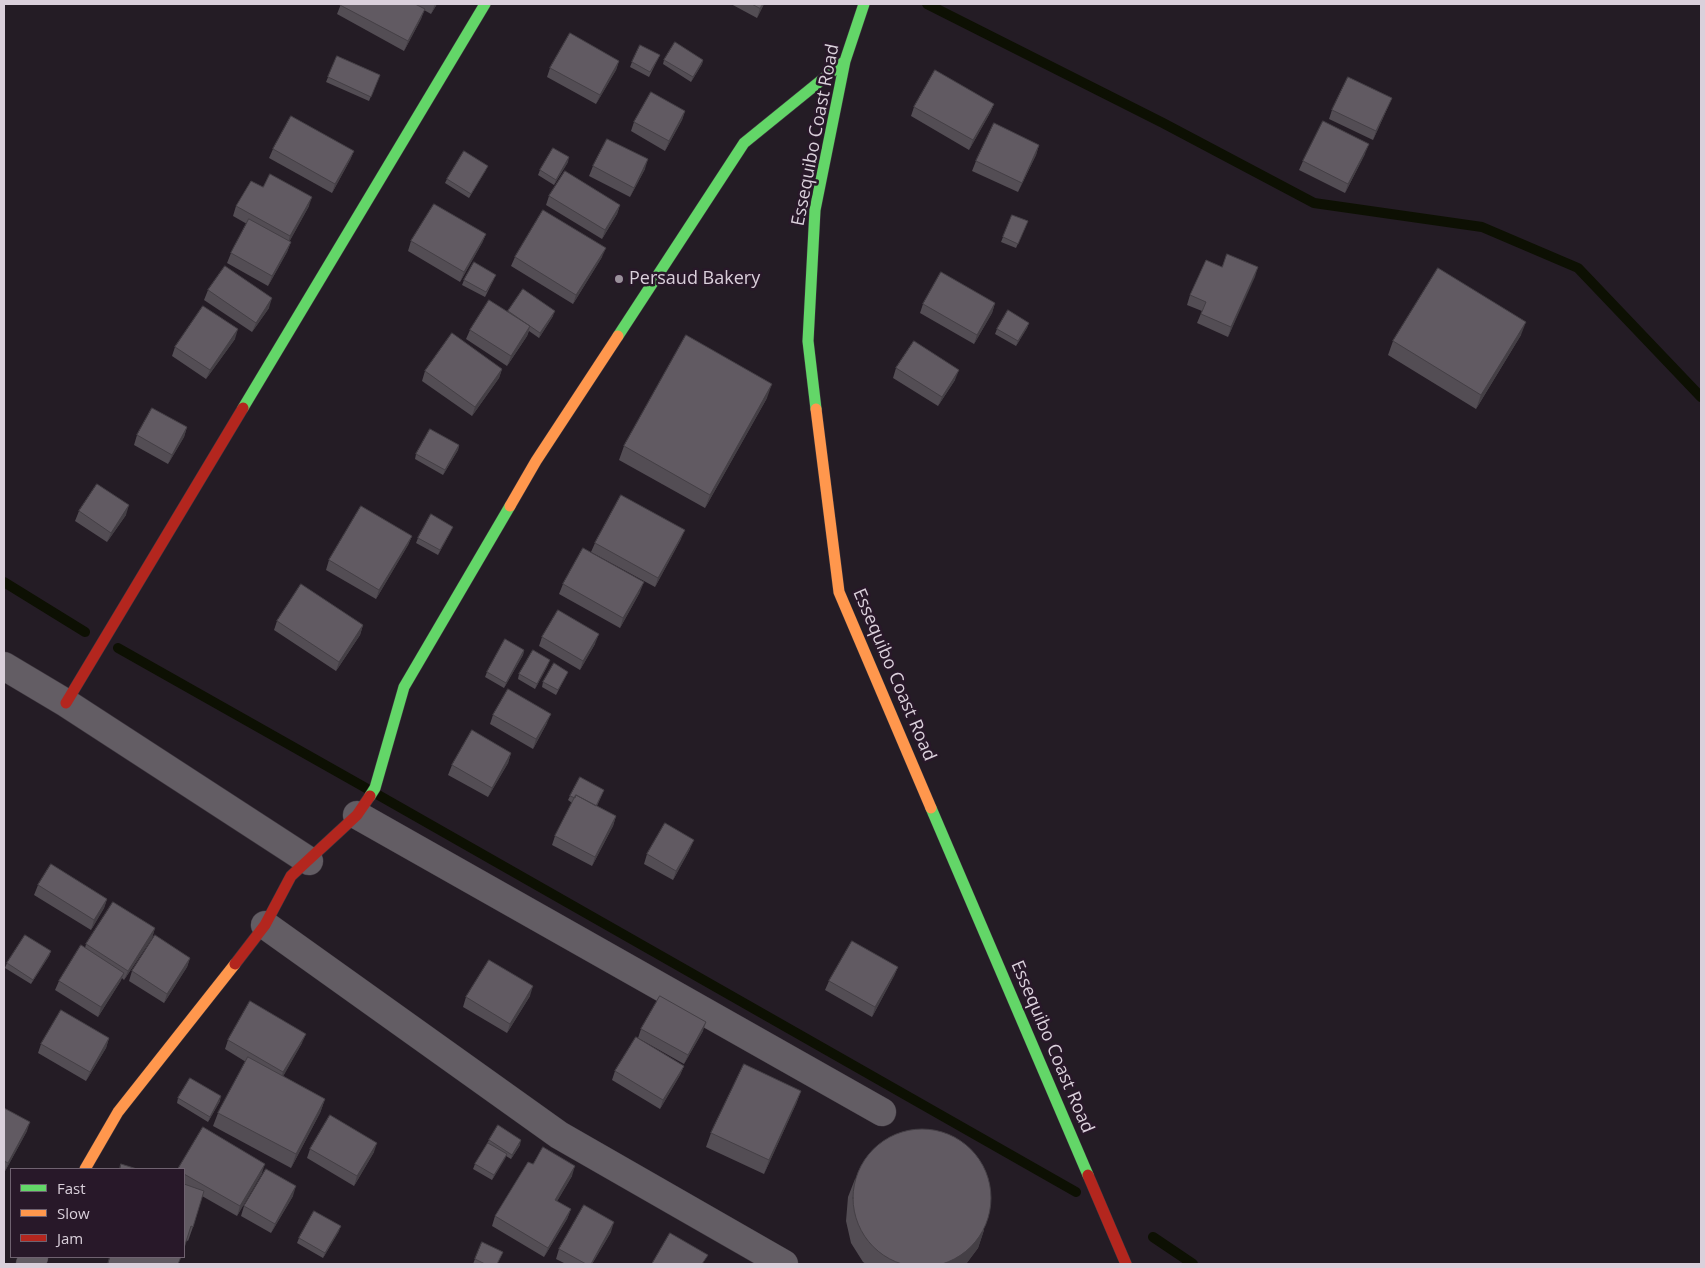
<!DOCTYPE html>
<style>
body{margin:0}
#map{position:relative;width:1705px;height:1268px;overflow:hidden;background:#241c25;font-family:"Open Sans",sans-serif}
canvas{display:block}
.frame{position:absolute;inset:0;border:5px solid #dad0db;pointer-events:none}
.legend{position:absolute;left:10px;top:1168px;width:175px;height:90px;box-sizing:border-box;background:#281829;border:1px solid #6f6270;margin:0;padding:6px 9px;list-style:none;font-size:15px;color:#dad0db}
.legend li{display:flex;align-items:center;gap:10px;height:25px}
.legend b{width:25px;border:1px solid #6f6270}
</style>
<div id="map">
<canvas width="1705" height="1268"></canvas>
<div class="frame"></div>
<ul class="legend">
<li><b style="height:6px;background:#63d668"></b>Fast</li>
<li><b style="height:6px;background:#ff974d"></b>Slow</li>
<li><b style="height:6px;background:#b3261e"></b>Jam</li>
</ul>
</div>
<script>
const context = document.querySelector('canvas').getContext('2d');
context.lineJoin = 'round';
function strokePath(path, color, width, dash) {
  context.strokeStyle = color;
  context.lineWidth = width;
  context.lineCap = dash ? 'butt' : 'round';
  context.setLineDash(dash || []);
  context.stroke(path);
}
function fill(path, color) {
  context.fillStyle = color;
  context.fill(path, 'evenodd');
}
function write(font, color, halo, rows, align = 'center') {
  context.font = font + ' "Open Sans",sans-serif';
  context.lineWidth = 5;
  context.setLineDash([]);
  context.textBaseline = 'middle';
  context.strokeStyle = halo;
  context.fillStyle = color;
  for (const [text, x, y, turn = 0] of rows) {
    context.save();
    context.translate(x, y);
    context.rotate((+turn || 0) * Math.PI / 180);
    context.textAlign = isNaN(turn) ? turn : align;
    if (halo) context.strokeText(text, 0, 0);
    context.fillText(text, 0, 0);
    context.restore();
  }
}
strokePath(new Path2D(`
 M927,4L1163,123L1314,203L1482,227L1578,268L1701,397
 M4,582L85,632
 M118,648L373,792L1076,1192
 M1153,1237L1193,1264`), '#0d1003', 10);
const street = new Path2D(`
 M4,666L66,703L309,861
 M357,815L882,1112
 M265,925L559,1135L784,1264
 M30,1264L34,1257`);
const fast = new Path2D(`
 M618,336L744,143L845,61
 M243,408L485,4
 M816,409L808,341L815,210L845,61L864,4
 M370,796L375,788L404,687L510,506
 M931,808L1088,1175`);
const slow = new Path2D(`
 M816,409L839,592L931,808
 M510,506L536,461L618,336
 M85,1169L118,1112L235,964`);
const jam = new Path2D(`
 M66,703L243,408
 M235,964L265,925L291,876L357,815L370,796
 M1088,1175L1126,1264`);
strokePath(street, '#3e373f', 29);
strokePath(fast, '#3e373f', 12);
strokePath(slow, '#3e373f', 12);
strokePath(jam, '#3e373f', 12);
strokePath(street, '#635d64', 28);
strokePath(fast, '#63d668', 11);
strokePath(slow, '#ff974d', 11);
strokePath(jam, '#b3261e', 11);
fill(new Path2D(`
 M341,4H437L431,14L424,10L421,19L404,51L337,14Z
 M731,4H764L757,18Z
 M660,55L649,77L630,67L632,62Z
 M337,56L380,75L369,101L326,82Z
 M664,60H703L702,64L691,82L663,64Z
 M619,61L616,70L596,104L547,77L550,68Z
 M1392,98L1388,107L1373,140L1329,119L1332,110Z
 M994,104L990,113L969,150L911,116L914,107Z
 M685,111L682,120L665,151L631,131L634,122Z
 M1039,145L1036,155L1018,192L972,171L976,161Z
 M273,149L354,151L350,160L332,193L269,158Z
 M1365,154L1345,193L1299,170L1303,161Z
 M568,162L554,185L538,175L540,170Z
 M593,166L645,169L630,197L589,176Z
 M486,170L469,198L445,183L447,179Z
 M263,187L309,206L289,242H291L287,252L268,286L227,263L231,253L247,224L233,216L236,206Z
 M549,196L620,205L617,214L602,239L546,205Z
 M1012,215L1028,221L1016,248L1001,242Z
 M486,234L482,243L460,282L408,251L411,241Z
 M515,257H602L573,304L511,266Z
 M1222,267H1258L1228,337L1197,323L1202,311L1187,305L1190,295Z
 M494,279L485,297L462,285L464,280Z
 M208,290L269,308L252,332L204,300Z
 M995,303L992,313L974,344L920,313L923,304Z
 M508,311L553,316L539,338L529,331L527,336L507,366L466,339L470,330L508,312Z
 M1029,323L1027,328L1016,346L995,334L997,329Z
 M1521,335L1476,409L1388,355L1393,341Z
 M235,339L206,379L172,356L175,347Z
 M896,368L955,380L938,406L893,378Z
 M502,369L499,378L472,416L422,381L425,371Z
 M767,398L705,508L619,460L624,446Z
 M187,427L184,437L168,464L134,445L137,435Z
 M459,445L458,450L443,475L415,459L416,454Z
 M79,511L126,515L107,542L75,521Z
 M451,531L438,555L416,543L418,538Z
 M412,536L408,545L376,599L326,570L329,560Z
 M681,539L655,587L591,552L595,543Z
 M563,584L640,592L620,628L559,594Z
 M277,621L363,625L360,635L336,671L274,630Z
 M542,637L595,644L580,670L539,646Z
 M524,650L523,655L504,688L485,677L487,672Z
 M548,665L535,689L518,679L519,674Z
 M568,672L566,676L556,695L542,687L543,682Z
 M493,715L547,723L533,749L490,724Z
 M511,753L508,763L488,797L448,775L452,765Z
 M604,790L597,806L616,816L613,826L592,866L552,845L555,836L572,803L568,800L570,796Z
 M690,849L673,880L644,864L647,854Z
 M38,885L107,899L104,908L91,930L34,895Z
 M155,928L152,938L124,980L122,978L120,982L98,1017L55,990L59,981L85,948L86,944Z
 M51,951L49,956L31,984L5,968L7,963Z
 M190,958L187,967L164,1003L129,981L132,971Z
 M898,967L894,976L872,1017L825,990L829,981Z
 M530,996L507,1033L463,1007L466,997Z
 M641,1029L703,1031L684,1064L638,1038Z
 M109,1038L106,1048L86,1081L38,1053L41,1044Z
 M228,1040L302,1043L283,1076L325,1099L320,1113L291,1168L213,1126L218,1113L246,1062L225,1049Z
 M684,1066L680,1075L660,1109L612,1080L615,1071Z
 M801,1091L796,1104L764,1174L706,1147L711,1133Z
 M178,1098L220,1101L208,1122L177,1103Z
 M4,1108L27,1131L4,1173Z
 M489,1140L520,1145L511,1159L506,1156L492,1180L473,1169L475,1164Z
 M310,1149L374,1152L354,1186L307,1158Z
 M533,1164L572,1176L557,1201L571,1209L567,1219L544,1257L492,1226L495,1216Z
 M184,1169L262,1173L237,1216L202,1196L193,1227L188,1241L186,1240L184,1248Z
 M855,1179L984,1230L978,1248L966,1264H866L863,1262L851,1243L846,1221L848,1197Z
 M293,1196L271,1233L241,1216L244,1206Z
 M339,1231L323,1258L297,1243L299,1238Z
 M611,1232L592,1264H566L556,1259L559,1249Z
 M503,1252L497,1264H473L475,1259Z`), '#534d54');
fill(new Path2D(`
 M435,4H437L431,14Z
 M763,4H764L757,18L760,8Z
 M425,9L421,19L404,51L408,41Z
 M703,60L702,64L691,82L693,77Z
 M619,61L616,70L596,104L600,95Z
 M1392,98L1388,107L1373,140L1376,131Z
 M994,104L990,113L969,150L973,140Z
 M685,111L682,120L665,151L669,141Z
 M1369,144L1365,154L1345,193L1348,184Z
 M1039,145L1036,155L1018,192L1022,183Z
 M354,151L350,160L332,193L335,184Z
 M569,157L568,162L554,185L556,180Z
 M648,159L645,169L630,197L634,188Z
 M312,197L309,206L287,246L290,236Z
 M620,205L617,214L602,239L605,230Z
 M486,234L482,243L460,282L464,272Z
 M291,242L287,252L268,286L272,276Z
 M606,248L602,257L573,304L576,295Z
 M1258,267L1255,277L1228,337L1231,327Z
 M272,298L269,308L252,332L256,323Z
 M995,303L992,313L974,344L977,335Z
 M555,311L553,316L539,338L540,333Z
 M1526,322L1521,335L1476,409L1481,395Z
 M1029,323L1027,328L1016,346L1018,341Z
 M530,326L527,336L507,366L511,356Z
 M238,329L235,339L206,379L210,370Z
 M502,369L499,378L472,416L475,407Z
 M959,370L955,380L938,406L942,397Z
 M772,384L767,398L705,508L710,495Z
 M187,427L184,437L168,464L172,455Z
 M459,445L458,450L443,475L445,470Z
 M129,505L126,515L107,542L111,533Z
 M453,527L451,531L438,555L440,550Z
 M685,530L681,539L655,587L658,578Z
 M412,536L408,545L376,599L379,590Z
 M644,582L640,592L620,628L623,618Z
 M363,625L360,635L336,671L339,662Z
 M599,634L595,644L580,670L583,661Z
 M524,650L523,655L504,688L506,683Z
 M550,660L548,665L535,689L537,684Z
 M551,714L547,723L533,749L536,739Z
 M511,753L508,763L488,797L492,788Z
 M616,816L613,826L592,866L595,857Z
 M694,840L690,849L673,880L676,871Z
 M107,899L104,908L91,930L94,920Z
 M155,928L152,938L124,980L128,971Z
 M51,951L49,956L31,984L33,980Z
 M190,958L187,967L164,1003L167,994Z
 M898,967L894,976L872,1017L875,1007Z
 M124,973L120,982L98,1017L101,1007Z
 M533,986L530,996L507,1033L510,1024Z
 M706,1022L703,1031L684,1064L688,1055Z
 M306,1034L302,1043L280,1082L283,1072Z
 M109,1038L106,1048L86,1081L90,1072Z
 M684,1066L680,1075L660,1109L663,1100Z
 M801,1091L796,1104L764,1174L769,1160Z
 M221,1096L220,1101L208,1122L210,1117Z
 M325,1099L320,1113L291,1168L296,1154Z
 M30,1122L27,1131L4,1173L8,1163Z
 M521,1140L520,1145L511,1159L512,1155Z
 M377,1143L374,1152L354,1186L357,1176Z
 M507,1154L505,1159L492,1180L494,1175Z
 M265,1164L262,1173L237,1216L240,1206Z
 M575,1166L572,1176L552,1210L555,1200Z
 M296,1186L293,1196L271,1233L275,1224Z
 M571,1209L567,1219L544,1257L548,1248Z
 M614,1222L611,1232L592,1264H591Z
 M341,1226L339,1231L323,1258L325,1253Z
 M984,1230L978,1248L966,1264H942Z`), '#443f45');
const building = new Path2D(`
 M341,4H415L425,9L408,41L340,5Z
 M752,4H763L760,8Z
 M570,33L619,61L600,95L550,68Z
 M675,42L703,60L693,77L664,60Z
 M640,45L660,55L650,72L632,62Z
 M337,56L380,75L371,97L328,77Z
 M935,70L994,104L973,140L914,107Z
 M1348,77L1392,98L1376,131L1332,110Z
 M651,92L685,111L669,141L634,122Z
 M291,116L354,151L335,184L273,149Z
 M1323,121L1369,144L1348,184L1303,161Z
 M994,123L1039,145L1022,183L976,161Z
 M607,139L648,159L634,188L593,166Z
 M553,148L569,157L556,180L540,170Z
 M464,151L488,166L471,194L447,179Z
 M565,171L620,205L605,230L549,196Z
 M270,174L312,197L290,236L236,206L251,181L263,187Z
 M434,204L486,234L464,272L411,241Z
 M543,210L606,248L576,295L515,257Z
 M1012,215L1028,221L1018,244L1003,237Z
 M249,219L291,242L272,276L231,253Z
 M1227,254L1258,267L1231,327L1201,314L1206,302L1190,295L1206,260L1222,267Z
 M474,262L496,275L486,292L464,280Z
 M225,266L272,298L256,323L208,290Z
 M1438,268L1526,322L1481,395L1393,341Z
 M941,272L995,303L977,335L923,304Z
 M523,289L555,311L540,333L508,311Z
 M489,300L530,326L511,356L470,330Z
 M203,306L238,329L210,370L175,347Z
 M1008,310L1029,323L1018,341L997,329Z
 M452,333L502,369L475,407L425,371Z
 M686,335L772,384L710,495L624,446Z
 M914,341L959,370L942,397L896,368Z
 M152,408L187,427L172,455L137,435Z
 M430,429L459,445L445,470L416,454Z
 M97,484L129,505L111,533L79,511Z
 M621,495L685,530L658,578L595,543Z
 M361,506L412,536L379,590L329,560Z
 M431,514L453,527L440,550L418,538Z
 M583,548L644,582L623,618L563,584Z
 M301,584L363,625L339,662L277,621Z
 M558,610L599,634L583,661L542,637Z
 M505,639L524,650L506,683L487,672Z
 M533,650L550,660L537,684L519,674Z
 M554,663L568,672L558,690L543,682Z
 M508,689L551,714L536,739L493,715Z
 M472,730L511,753L492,788L452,765Z
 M580,777L604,790L596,806L576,795L575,798L570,796Z
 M576,795L616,816L595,857L555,836Z
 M665,823L694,840L676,871L647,854Z
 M51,864L107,899L94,920L38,885Z
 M113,902L155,928L128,971L86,944Z
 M25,935L51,951L33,980L7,963Z
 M155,935L190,958L167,994L132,971Z
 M852,941L898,967L875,1007L829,981Z
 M81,945L124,973L101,1007L59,981Z
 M489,960L533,986L510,1024L466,997Z
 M660,996L706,1022L688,1055L641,1029Z
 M250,1001L306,1034L283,1072L228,1040Z
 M61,1010L109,1038L90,1072L41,1044Z
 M636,1037L684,1066L663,1100L615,1071Z
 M248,1057L325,1099L296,1154L218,1113Z
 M744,1064L801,1091L769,1160L711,1133Z
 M190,1078L221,1096L210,1117L178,1098Z
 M4,1108L30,1122L8,1163L4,1161Z
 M330,1115L377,1143L357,1176L310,1149Z
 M498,1125L521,1140L512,1155L489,1140Z
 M203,1127L265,1164L240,1206L184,1174V1169H178Z
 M853 1198a69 69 0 1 1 138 0a69 69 0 1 1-138 0Z
 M488,1143L507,1154L494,1175L475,1164Z
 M543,1147L575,1166L555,1200L571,1209L548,1248L495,1216L528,1162L533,1164Z
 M121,1164L137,1169H120Z
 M266,1169L296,1186L275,1224L244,1206Z
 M184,1184L204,1191L193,1227L191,1226L184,1248Z
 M584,1205L614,1222L591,1264H586L559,1249Z
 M314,1211L341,1226L325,1253L299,1238Z
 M670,1233L708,1255L702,1264H652Z
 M482,1242L503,1252L497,1264H485L475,1259Z
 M110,1257H181L178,1264H108Z`);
fill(building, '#615a62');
strokePath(building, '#443f45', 1);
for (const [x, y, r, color] of [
 [619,279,5,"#9a919b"]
]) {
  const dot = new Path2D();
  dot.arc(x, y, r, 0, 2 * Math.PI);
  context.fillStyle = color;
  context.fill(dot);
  strokePath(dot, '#281829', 2);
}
write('18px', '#dad0db', '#281829', [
 ["Essequibo Coast Road",816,135,-79],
 ["Essequibo Coast Road",894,675,67],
 ["Essequibo Coast Road",1052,1047,67]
]);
write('18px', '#dad0db', '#281829', [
 ["Persaud Bakery",629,279]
], 'left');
</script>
